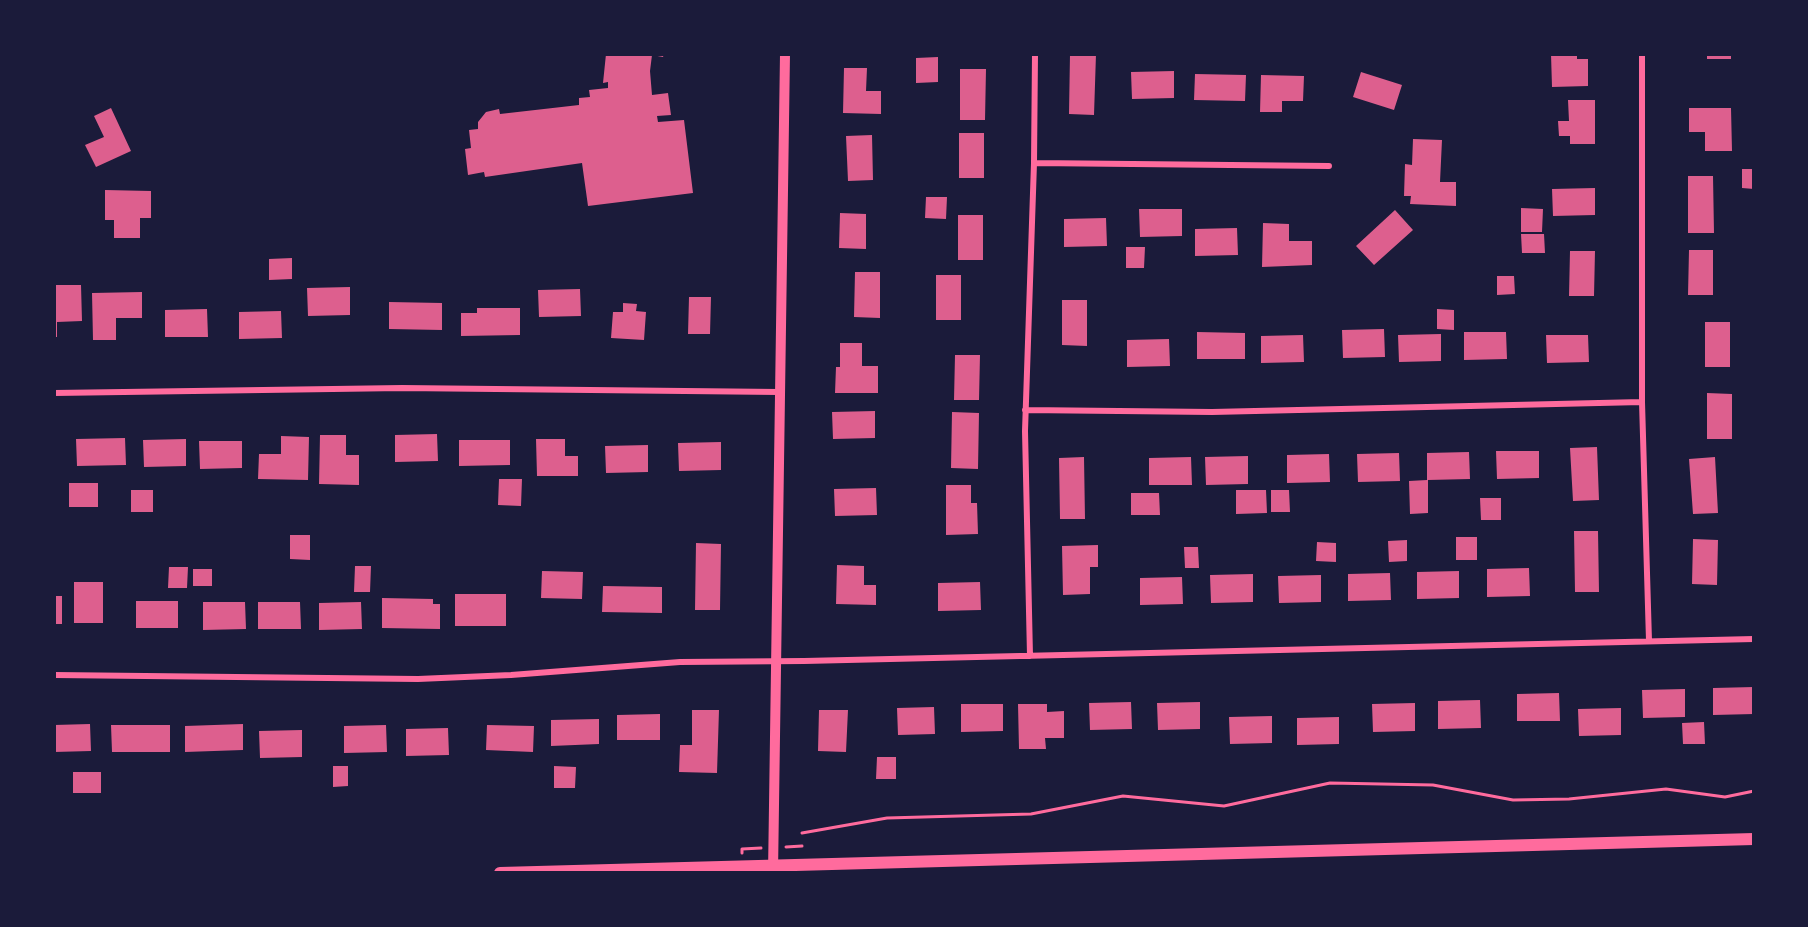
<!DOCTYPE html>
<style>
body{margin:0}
#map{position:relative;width:1808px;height:927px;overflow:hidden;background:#1b1b3a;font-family:Rubik,sans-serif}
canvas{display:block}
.frame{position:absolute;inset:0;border:56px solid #1b1b3a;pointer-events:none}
</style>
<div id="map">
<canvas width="1808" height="927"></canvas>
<div class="frame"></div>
</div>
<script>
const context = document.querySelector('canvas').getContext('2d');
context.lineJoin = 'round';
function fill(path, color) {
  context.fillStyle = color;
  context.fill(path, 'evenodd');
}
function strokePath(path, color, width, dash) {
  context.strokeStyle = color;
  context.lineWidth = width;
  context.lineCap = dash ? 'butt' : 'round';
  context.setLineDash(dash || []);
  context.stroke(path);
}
fill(new Path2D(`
 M606,54H664L663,57L652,55L650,71L652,95L668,93L671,115L657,116L658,122L684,120L693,193L588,206L582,163L485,177L484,172L468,175L465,149L471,148L469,130L478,129V122L486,112L499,109L500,114L579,105V98L590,97L589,90L608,88V82L603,83Z
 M1070,54H1096L1094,115L1069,114Z
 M1551,54H1577V59H1588V86L1552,87Z
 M1707,54H1731V59H1707Z
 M938,57V82L916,83V58Z
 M844,68H867L866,91H881V114L843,113Z
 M960,69H986L985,120H960Z
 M1174,71V98L1132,99L1131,72Z
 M1361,72L1402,85L1394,110L1353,97Z
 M1195,74L1246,75L1245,101L1194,100Z
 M1261,75L1304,76L1303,101H1282V112H1260Z
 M1568,100H1595V144H1570V136H1559L1558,121H1569Z
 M111,108L131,151L96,167L85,145L104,137L94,116Z
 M1689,108H1731L1732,151H1705V132H1689Z
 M959,133H984V178H959Z
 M872,135L873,180L848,181L846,136Z
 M1413,139L1442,140L1440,182H1456V206L1410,204L1411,196H1404L1405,164L1412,165Z
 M1742,169H1754V189L1742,188Z
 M1688,176H1713L1714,233H1688Z
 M1595,188V215L1553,216L1552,189Z
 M105,190L151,191V218H140V238H114V220H105Z
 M926,197H947L946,219L925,218Z
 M1521,208L1543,209L1542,232H1521Z
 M1139,209H1182V236L1140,237Z
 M1395,210L1413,230L1374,265L1356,246Z
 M840,213L866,214V249L839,248Z
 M958,215H983V260H958Z
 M1106,218L1107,246L1064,247V219Z
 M1263,223L1289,224V241H1312V265L1262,267Z
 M1237,228L1238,255L1195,256V229Z
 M1521,234H1544L1545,253H1522Z
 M1126,247H1145L1144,268H1126Z
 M1689,250H1713V295H1688Z
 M1570,251H1595L1594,296H1569Z
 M292,258V279L269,280V259Z
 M855,272H880V318L854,317Z
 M936,275H961V320H936Z
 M1497,276H1514L1515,294L1497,295Z
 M54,285H81L82,321L57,322V337H54Z
 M350,287V315L308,316L307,288Z
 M580,289L581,316L539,317L538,290Z
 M142,292V318H116V340H93L92,293Z
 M689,297H711L710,334H688Z
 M1062,300H1087V346L1062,345Z
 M389,302L442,303V330L389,329Z
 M623,303L637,304L636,311L646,312L644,340L611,338L613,312H623Z
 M477,308H520V335L461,336V313H477Z
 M207,309L208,337H165V310Z
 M1437,309L1454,310V330L1437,329Z
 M281,311L282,338L239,339V312Z
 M1705,322H1730V367H1705Z
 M1384,329L1385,357L1343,358L1342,330Z
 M1197,332L1245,333V359H1197Z
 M1464,332H1506L1507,359L1464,360Z
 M1441,334V361L1399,362L1398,335Z
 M1303,335L1304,362L1261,363V336Z
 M1546,335H1588L1589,362L1547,363Z
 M1169,339L1170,366L1127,367V340Z
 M840,343H862V366H878V393H835L836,367H840Z
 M955,355H980L979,400H954Z
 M1707,393L1732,394V439H1707Z
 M875,411V438L833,439L832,412Z
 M952,412L979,413L978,469L951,468Z
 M437,434L438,461L395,462V435Z
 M320,435H346V455H359V485L319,484Z
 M281,436L309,437L308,480L258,479L259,454H281Z
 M125,438L126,465L77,466L76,439Z
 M186,439V466L144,467L143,440Z
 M536,439H565V456H578V476H537Z
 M459,440H510V465L459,466Z
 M199,441H242V468L200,469Z
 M721,442V470L679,471L678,443Z
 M648,445V472L606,473L605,446Z
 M1597,447L1599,500L1573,501L1570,448Z
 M1496,451H1539V478L1497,479Z
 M1469,452L1470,479L1428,480V513L1410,514L1409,481L1427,480V453Z
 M1399,453L1400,481L1358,482L1357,454Z
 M1329,454L1330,482L1287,483V455Z
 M1248,456V484L1206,485L1205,457Z
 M1084,457L1085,519H1060L1059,458Z
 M1191,457L1192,485H1149V458Z
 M1715,457L1718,513L1693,514L1689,459Z
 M499,479H522L521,506L498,505Z
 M69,483H98V507H69Z
 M946,485H971V503H977L978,534L946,535Z
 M876,488L877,515L835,516L834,489Z
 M131,490H153V512H131Z
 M1236,490H1266L1267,513L1236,514Z
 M1271,490H1289L1290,512H1271Z
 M1131,493H1159L1160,515H1131Z
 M1480,498H1501V520H1481Z
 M1574,531H1598L1599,592H1575Z
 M290,535H310V560L290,559Z
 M1456,537H1477V560H1456Z
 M1693,539L1718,540L1717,585L1692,584Z
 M1407,540V561L1389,562L1388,541Z
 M1317,542L1336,543V562L1316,561Z
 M696,543L721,544L720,610H695Z
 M1098,545V567H1090V594L1063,595L1062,546Z
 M1184,547H1198L1199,568H1185Z
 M837,565L864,566V585H876V605L836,604Z
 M355,566H371L370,592H354Z
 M169,567H188L187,588H168Z
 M1529,568L1530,596L1487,597V569Z
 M193,569H212V586H193Z
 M542,571L583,572L582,599L541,598Z
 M1459,571V598L1417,599V572Z
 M1390,573L1391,600L1348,601V574Z
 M1253,574V602L1211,603L1210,575Z
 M1321,575V602L1279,603L1278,576Z
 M1182,577L1183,604L1140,605V578Z
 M74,582H103V623H74Z
 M980,582L981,610L938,611V583Z
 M603,586L662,587V613L602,612Z
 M455,594H506V626H455Z
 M54,596H62V624H54Z
 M382,598L433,599V604H440V629L382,628Z
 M136,601H178V628H136Z
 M203,602H245L246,629L203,630Z
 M258,602H300L301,629H258Z
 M361,602L362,629L319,630V603Z
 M1754,687V714L1713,715V688Z
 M1685,689V717L1643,718L1642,690Z
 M1559,693L1560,721H1517V694Z
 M1480,700L1481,728L1438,729V701Z
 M1131,702L1132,729L1090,730L1089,703Z
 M1200,702V729L1158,730L1157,703Z
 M1415,703V731L1373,732L1372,704Z
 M961,704H1003V731L961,732Z
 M1018,704H1047V712L1064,711V738H1045L1046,749H1019Z
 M934,707L935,734L898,735L897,708Z
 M1621,708V735L1579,736L1578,709Z
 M692,710H719L717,773L679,772L680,745H692Z
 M819,710H848L846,752L818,751Z
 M660,714V740H617V715Z
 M1272,716V743L1230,744L1229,717Z
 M1339,717V744L1297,745V718Z
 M599,719V744L551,746V720Z
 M1704,722L1705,744H1683L1682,723Z
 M90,724L91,751L54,752V725Z
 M243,724V750L185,752V726Z
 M111,725H170V752H112Z
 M386,725L387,752L344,753V726Z
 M487,725L534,726L533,752L486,750Z
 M448,728L449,755L406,756V729Z
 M302,730V757L260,758L259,731Z
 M877,757H896V779H876Z
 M333,766H348V786L333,787Z
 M554,766L576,767L575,788H554Z
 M73,772H101V793H73Z`), '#dd5f8e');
strokePath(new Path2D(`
 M802,833L887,818L1031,814L1123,796L1224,806L1330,783L1433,785L1513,800L1569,799L1666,789L1725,797L1754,791
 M786,847L802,846
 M742,853V849L761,848`), '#ff6b9d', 3);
strokePath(new Path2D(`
 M1642,54V402L1649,641
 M1034,163L1329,166
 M54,393L402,388L779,392
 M1025,410L1212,412L1642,402
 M1030,656L1025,431L1034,163L1035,54
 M54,675L418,679L511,675L680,662L804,661L1754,639`), '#ff6b9d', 6);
strokePath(new Path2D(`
 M773,873L785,54`), '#ff6b9d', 10);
strokePath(new Path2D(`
 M500,873L1754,839`), '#ff6b9d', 12);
</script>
